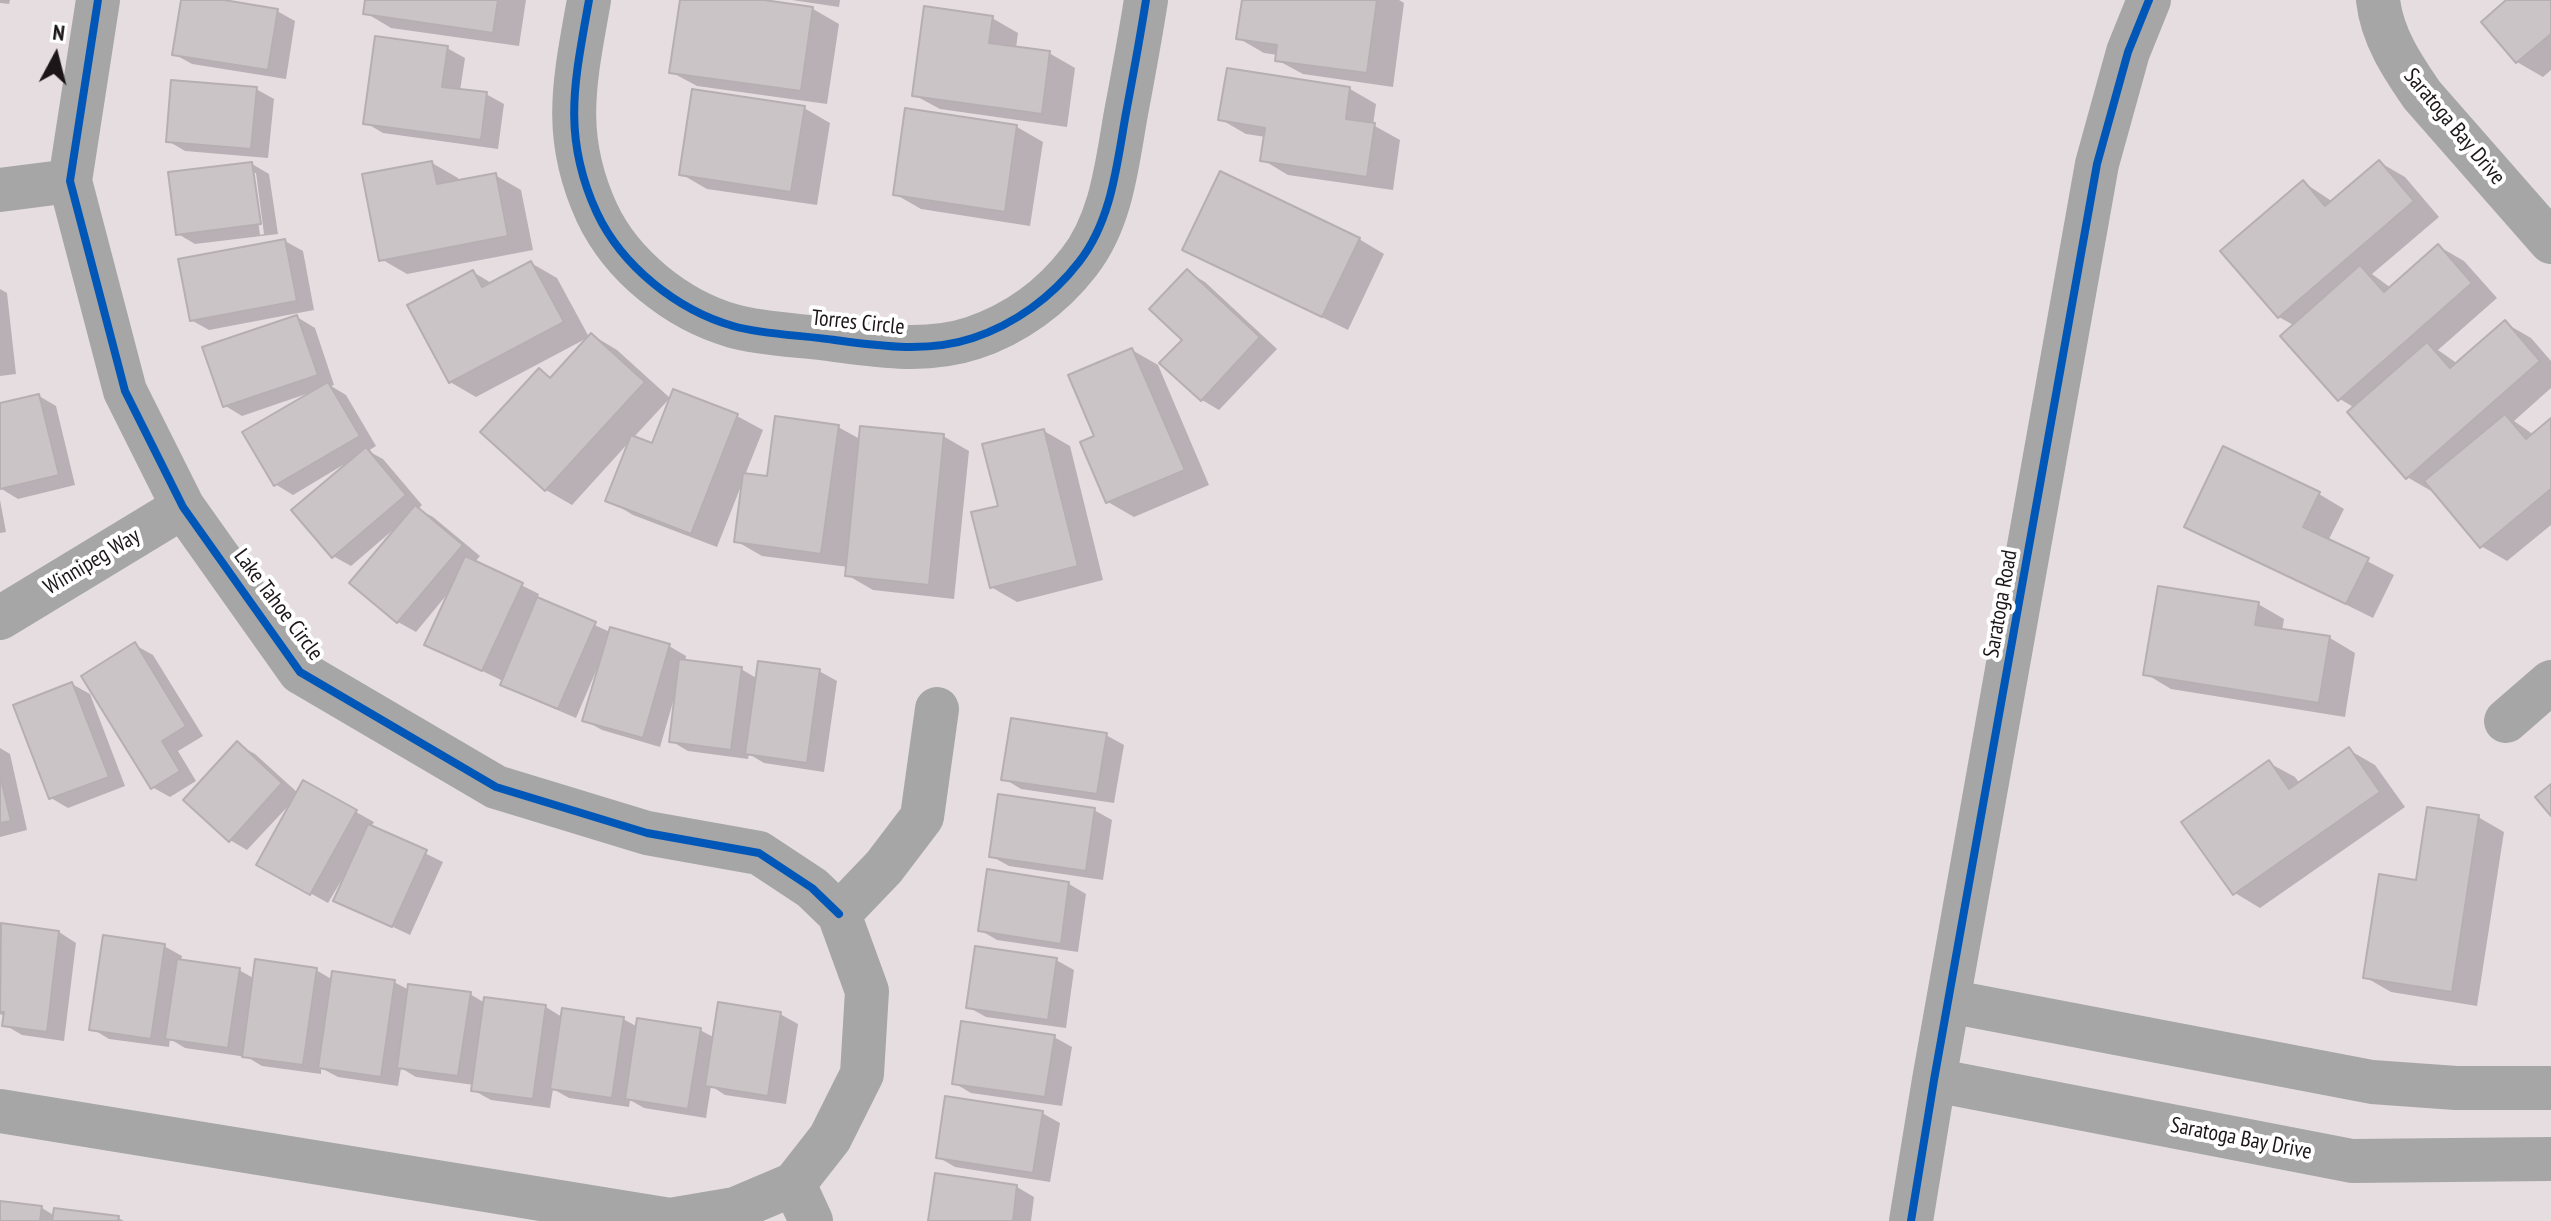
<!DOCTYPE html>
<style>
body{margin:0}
#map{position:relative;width:2551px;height:1221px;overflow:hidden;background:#e6dde1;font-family:"PT Sans Narrow",sans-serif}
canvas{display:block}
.north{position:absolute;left:16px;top:16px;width:80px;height:80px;-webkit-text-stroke:6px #fff;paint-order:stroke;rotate:7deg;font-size:22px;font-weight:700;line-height:32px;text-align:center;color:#1c1619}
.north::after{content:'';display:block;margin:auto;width:28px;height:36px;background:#1c1619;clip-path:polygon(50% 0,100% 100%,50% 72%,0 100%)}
</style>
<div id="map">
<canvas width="2551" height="1221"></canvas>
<div class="north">N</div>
</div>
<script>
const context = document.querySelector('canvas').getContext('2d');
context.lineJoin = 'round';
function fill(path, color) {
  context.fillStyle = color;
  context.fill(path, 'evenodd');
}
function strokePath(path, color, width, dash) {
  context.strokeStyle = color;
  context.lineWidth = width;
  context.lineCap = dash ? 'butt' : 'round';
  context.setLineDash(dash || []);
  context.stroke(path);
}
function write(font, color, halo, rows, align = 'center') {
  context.font = font + ' "PT Sans Narrow",sans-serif';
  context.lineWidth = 8;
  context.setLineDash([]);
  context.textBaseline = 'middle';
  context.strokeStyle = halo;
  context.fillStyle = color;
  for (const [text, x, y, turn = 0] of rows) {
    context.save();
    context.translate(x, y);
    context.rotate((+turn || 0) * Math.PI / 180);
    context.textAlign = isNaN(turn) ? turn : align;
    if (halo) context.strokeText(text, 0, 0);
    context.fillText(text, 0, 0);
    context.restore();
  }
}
fill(new Path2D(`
 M0,0H10L9,4L0,3Z
 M183,0H211L277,11L295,21L286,79L192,64L174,54Z
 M367,0H526L519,46L391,28L366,13Z
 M682,0H750L813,9L839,24L827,104L697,86L671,72Z
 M792,0H840L839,7Z
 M1244,0H1399L1404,3L1393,87L1303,74L1277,60L1278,55L1264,53L1238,38Z
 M2509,0H2551V70L2543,77L2517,62Z
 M992,18L1018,33L1016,48L1049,53L1075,68L1067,127L940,109L914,95Z
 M447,48L465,58L460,91L486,94L504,104L498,149L383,133L366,123Z
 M1228,70L1350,89L1376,104L1373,125L1400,140L1393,190L1288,175L1263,160L1266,137L1246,134L1220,119Z
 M256,89L274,99L268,158L185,151L168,141Z
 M804,108L830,123L817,205L707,189L681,174Z
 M1017,127L1043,142L1030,226L921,209L895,194Z
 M2379,162L2405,177L2439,217L2372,274L2391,288L2438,246L2464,261L2497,298L2438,350L2458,364L2505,323L2531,338L2551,361V388L2514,421L2534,435L2551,420V525L2507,561L2481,546L2434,491L2433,492L2407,477L2355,408L2340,399L2295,326L2279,317L2303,182L2333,202Z
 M432,163L458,178L459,182L495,175L521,190L533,250L407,274L381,259Z
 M252,164L269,174L278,234L195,244L178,234ZM252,173H256L264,234L260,235Z
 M1359,239L1384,254L1348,330L1185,250Z
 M285,241L303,251L314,310L209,330L191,320Z
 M531,263L557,278L589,337L476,397L450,382L473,272L493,284Z
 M1188,272L1205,282L1277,349L1219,410L1202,400Z
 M0,289L7,293L16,374L0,376Z
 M297,317L315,328L334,385L331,386L346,395L376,446L368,451L383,459L422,505L418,509L433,517L480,556L475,562L539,594L537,599L610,632L669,646L686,656L685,662L741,669L758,679L819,671L837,681L824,772L764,763L749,754L748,759L688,751L671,741L676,703L673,702L660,747L602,730L584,720L599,672L596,671L576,718L520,694L502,684L503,681L427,644L449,592L416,632L398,622L352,583L395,532L393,530L351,566L333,556L343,465L293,495L275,484L309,393L242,416L224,405Z
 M592,335L617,350L670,398L633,438L653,446L737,416L763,430L745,475L768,478L838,427L860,439L943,436L969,451L954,599L873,590L847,575L848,567L762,556L736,541L743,481L717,547L633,515L608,500L631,440L572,505L546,490L539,371L552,378Z
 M1132,350L1158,365L1209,485L1134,517L1108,502L1097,438Z
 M39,396L56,406L75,485L18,499L0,488V405Z
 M1044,431L1070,446L1103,580L1017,602L991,587Z
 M2319,494L2344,509L2328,541L2394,575L2373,618L2187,526Z
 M0,500L6,532L0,533Z
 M2258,604L2284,619L2282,631L2330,638L2355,653L2345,717L2171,689L2146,674Z
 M135,645L153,655L203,736L178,751L196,781L170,797L152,787Z
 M72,684L90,694L125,786L68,808L51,798Z
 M1106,735L1124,745L1114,803L1021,789L1003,778Z
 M237,744L255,754L298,793L304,783L374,822L371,827L443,862L410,935L336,900L346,877L344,876L328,903L258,864L291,803L247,850L230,840Z
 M0,748L10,754L27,830L0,837Z
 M2349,750L2375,765L2405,807L2260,908L2235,893L2269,763L2295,777L2300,784Z
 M1094,810L1112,820L1103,880L1009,866L991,856Z
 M2478,817L2504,832L2477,1006L2391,992L2365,977Z
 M1069,884L1086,894L1078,952L997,940L980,930Z
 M3,926L59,932L76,943L64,1041L22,1035L5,1025L6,1017L0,1014V940Z
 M164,946L182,956L181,961L239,970L255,979L316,970L333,980L394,982L409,990L470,994L485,1003L486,999L546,1007L562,1017L623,1019L638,1027L700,1030L715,1038L780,1014L798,1024L786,1104L725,1095L711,1086L706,1118L644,1108L630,1100L629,1107L569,1098L553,1089L550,1108L491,1100L473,1090L474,1085L416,1077L401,1068L398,1086L338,1077L321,1068V1074L262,1066L247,1057L185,1048L170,1039L169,1047L109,1039L91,1028Z
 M1056,960L1074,970L1066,1028L986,1017L968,1007Z
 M1054,1037L1072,1047L1062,1106L971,1093L954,1083Z
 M1042,1113L1060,1123L1050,1182L955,1167L938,1157Z
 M1017,1187L1034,1197L1031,1221H930Z
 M0,1203L42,1208L55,1216L118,1218L124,1221H0Z`), '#0003');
const building = new Path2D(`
 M181,0H224L278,9L268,70L172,55Z
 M365,0H498L493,33L363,14Z
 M680,0H764L813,7L801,91L669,73Z
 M1242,0H1377L1367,73L1275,61L1277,45L1236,39Z
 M2506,0H2551V34L2516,63L2481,22Z
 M924,6L993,16L989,43L1050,51L1042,114L912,96Z
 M375,36L448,46L442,87L487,92L481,140L363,124Z
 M1227,68L1350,87L1346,119L1375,123L1367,177L1260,161L1265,128L1218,120Z
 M171,80L257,87L251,149L166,142Z
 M692,89L805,106L791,192L679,175Z
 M905,108L1017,125L1005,212L893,195Z
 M2379,160L2414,201L2278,318L2220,251L2303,180L2325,206Z
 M432,161L437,184L496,173L508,236L379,261L362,174Z
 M252,162L261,224L176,235L168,172Z
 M1220,171L1360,238L1322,317L1182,250Z
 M285,239L297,301L190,321L178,259Z
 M2438,244L2472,283L2338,401L2280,336L2360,265L2384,292Z
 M531,261L564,322L449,383L407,305L473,270L482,287Z
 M1187,269L1260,337L1201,401L1159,363L1182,340L1149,309Z
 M297,315L318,375L223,407L202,347Z
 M2505,320L2540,361L2406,479L2347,412L2427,342L2450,368Z
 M591,333L645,382L545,491L480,432L539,368L550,378Z
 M1132,348L1185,470L1106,503L1080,442L1094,436L1068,375Z
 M328,382L360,436L274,486L242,432Z
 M673,389L738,414L691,534L605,501L631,435L652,443Z
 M39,394L59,475L0,489V403Z
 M2505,414L2526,439L2551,418V489L2480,548L2424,481Z
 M775,416L839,425L821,554L734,542L743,473L767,476Z
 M860,426L944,434L929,585L845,576Z
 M1044,429L1078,566L990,588L971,512L998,506L982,444Z
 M2223,446L2320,492L2303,527L2369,558L2346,604L2184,527Z
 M366,447L406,495L332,558L291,510Z
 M415,505L463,545L397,623L349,583Z
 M465,556L523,583L482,671L424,645Z
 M2158,586L2259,602L2255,625L2330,636L2319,703L2143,675Z
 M537,597L596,622L558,709L500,685Z
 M610,627L670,644L643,738L582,721Z
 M135,642L186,726L162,741L180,771L151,789L81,676Z
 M679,659L742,667L731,750L669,742Z
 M758,661L820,669L807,763L745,754Z
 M72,682L109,777L49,799L13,705Z
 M1011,718L1107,733L1097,794L1001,780Z
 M237,741L282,783L229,842L183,800Z
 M2349,747L2380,792L2233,895L2181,822L2269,760L2289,789Z
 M0,775L11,821L0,823Z
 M303,780L357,810L310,895L256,865Z
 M2551,784V816L2535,797Z
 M998,794L1095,808L1086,871L989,857Z
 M2427,807L2479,815L2452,992L2363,978L2379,874L2416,880Z
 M368,824L427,850L392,927L333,901Z
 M987,869L1069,882L1061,944L978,931Z
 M1,923L59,931L47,1032L2,1026L4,1012H0Z
 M103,935L165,944L151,1039L89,1030Z
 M975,946L1057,958L1048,1020L966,1008Z
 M177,959L240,968L228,1048L165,1039Z
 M255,959L317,968L303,1065L242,1057Z
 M332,971L395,980L381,1077L318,1068Z
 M408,984L471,992L458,1076L397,1068Z
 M484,997L546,1005L533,1099L471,1091Z
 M718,1002L781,1012L768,1096L705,1086Z
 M562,1008L624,1017L612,1098L550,1089Z
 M637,1018L701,1028L688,1109L625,1099Z
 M961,1021L1055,1035L1045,1097L952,1084Z
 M945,1096L1043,1111L1033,1173L936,1158Z
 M935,1173L1017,1185L1013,1221H928Z
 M0,1201L42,1206L40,1221H0Z
 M54,1208L119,1216L118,1221H52Z`);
fill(building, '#cbc4c7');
strokePath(building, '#b6afb2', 2);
strokePath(new Path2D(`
 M98,0L70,181L125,391L183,507L300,672L496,787L647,833L759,853L812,888L839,914
 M589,0C575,80 561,135 597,213C622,266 677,310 733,326C765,335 802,335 835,340C880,346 928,353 973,338C1015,324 1052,297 1079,262C1112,220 1117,163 1126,113C1133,76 1140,38 1146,0
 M2378,0C2382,36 2402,66 2422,95L2551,242
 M0,190L70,181
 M0,618L183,507
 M2506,721L2551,682
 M1948,1001L2372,1082L2456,1088H2551
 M1934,1080L2352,1161L2551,1159
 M0,1111L670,1220L735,1209L794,1184
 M811,1221L794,1184L830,1138L862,1074L867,991L839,914L884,867L922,817L937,709
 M1911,1221L1934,1080L2097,164L2128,52L2149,0`), '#a5a6a5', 44);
strokePath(new Path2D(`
 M98,0L70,181L125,391L183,507L300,672L496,787L647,833L759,853L812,888L839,914
 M589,0C575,80 561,135 597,213C622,266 677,310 733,326C765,335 802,335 835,340C880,346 928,353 973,338C1015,324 1052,297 1079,262C1112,220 1117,163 1126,113C1133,76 1140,38 1146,0
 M1911,1221L1934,1080L2097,164L2128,52L2149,0`), '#0057b8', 8);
write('22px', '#1c1619', '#fff', [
 ["Saratoga Bay Drive",2454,127,50],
 ["Torres Circle",858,323,6],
 ["Winnipeg Way",92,562,-31],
 ["Saratoga Road",2001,604,-80],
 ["Lake Tahoe Circle",278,605,53],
 ["Saratoga Bay Drive",2241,1139,11]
]);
</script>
